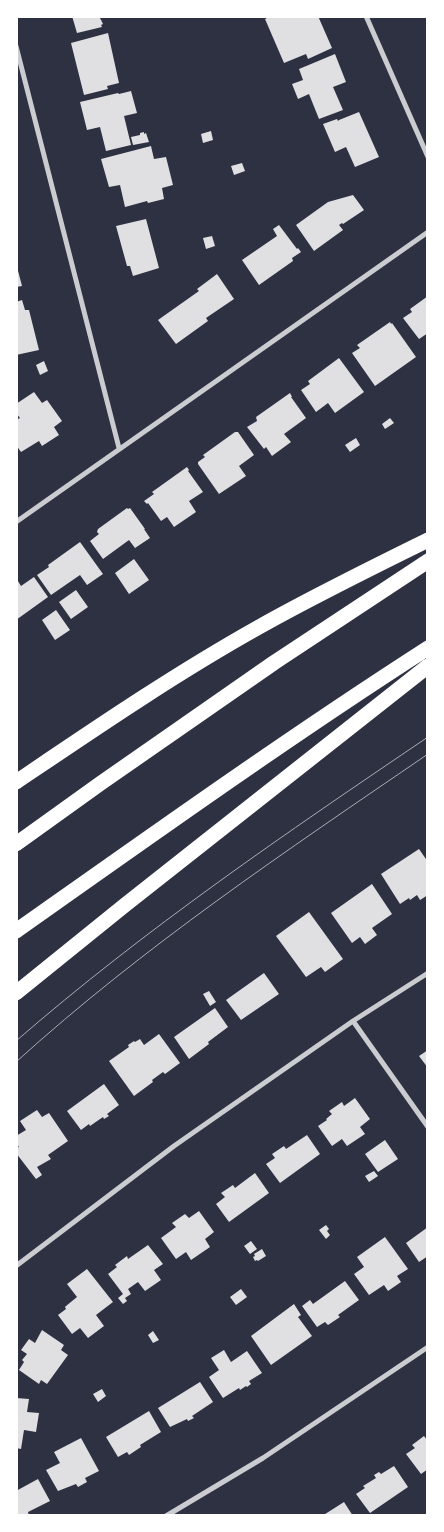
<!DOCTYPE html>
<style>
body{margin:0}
#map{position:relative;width:444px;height:1532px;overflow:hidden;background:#2d3142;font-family:Helvetica,sans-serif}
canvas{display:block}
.frame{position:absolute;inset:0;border:18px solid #fff;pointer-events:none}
</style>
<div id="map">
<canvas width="444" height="1532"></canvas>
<div class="frame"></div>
</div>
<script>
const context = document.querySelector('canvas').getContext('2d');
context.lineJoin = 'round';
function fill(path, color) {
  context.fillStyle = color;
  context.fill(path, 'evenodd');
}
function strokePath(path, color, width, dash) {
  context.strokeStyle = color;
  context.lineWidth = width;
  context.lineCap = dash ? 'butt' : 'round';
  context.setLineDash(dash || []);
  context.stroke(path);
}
fill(new Path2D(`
 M72,16H99L103,24L101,25L102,27L77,33Z
 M271,16H318L332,48L308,59L306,54L284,63L265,19Z
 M108,33L119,83L107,86L108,89L84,95L71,43Z
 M335,54L346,82L333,87L343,110L319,119L309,94L298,99L292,84L303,80L299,69Z
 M131,91L137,113L124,116L131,145L106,151L100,127L87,130L80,102L118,93L119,94Z
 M359,112L379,157L355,167L346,147L335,152L323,124L337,119L338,121L339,120Z
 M211,131L213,140L203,143L201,134Z
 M144,132V134L146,133L149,142L133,145L131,137L140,135V133Z
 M151,146L154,159L166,157L173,185L162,188L164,199L148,203L147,201L125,207L120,185L109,187L101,159Z
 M242,163L245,171L234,175L231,166Z
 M353,195L364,210L343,224L342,223L339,225L343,230L314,251L296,225L328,202Z
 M146,219L159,268L133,276L130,266H127L116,226Z
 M279,225L297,249L298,248L301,252L292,258L293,261L259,285L242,260L277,236L273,229Z
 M212,236L215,246L206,249L203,238Z
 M16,263L22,286L16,287Z
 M217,274L234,299L206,318L208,321L176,344L158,320L199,291L197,289Z
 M428,296V333L419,339L403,318L412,312L410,309Z
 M22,300L25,310H29L39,350L16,355V302Z
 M390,322L391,324L392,323L416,357L375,386L352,353L360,348L357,345Z
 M339,358L364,392L335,413L328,403L316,412L301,390L310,384L308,381Z
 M44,361L48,371L40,375L36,365Z
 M34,392L42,403L47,400L62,421L54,427L59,435L42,446L39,441L21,452L16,445V420L20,418L16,413V404Z
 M290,393L292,397H291L306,418L284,434L291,442L272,456L266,447L264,449L247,427L257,421L256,417Z
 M390,418L394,423L385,429L382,424Z
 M235,432H238L254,455L239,466L246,476L219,494L198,464V462L205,457L203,455Z
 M356,438L360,445L350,452L345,445Z
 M187,467L189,470L188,471L203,492L189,501L196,512L174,527L167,517L161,521L148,503L147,504L144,501L154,494L152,492Z
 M127,508L128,509L130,508L145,529H144L150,538L135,548L129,540L103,559L90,541L99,534L97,532L98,529Z
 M80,542L103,574L87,585L80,575L51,595L37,575L49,567L48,565Z
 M134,559L149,580L129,594L115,573Z
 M34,577L48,597L16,620V578L21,586Z
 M76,590L88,607L71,619L59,602Z
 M56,610L70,630L55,640L42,620Z
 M419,849L428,862V895L420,900L417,895L410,900L409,898L400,904L381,874Z
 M372,884L392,914L372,928L377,935L365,944L360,937L352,943L331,913Z
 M309,912L343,959L325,972L321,967L306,977L276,936Z
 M264,973L279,994L241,1020L226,1000Z
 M209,991L216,1002L210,1006L203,994Z
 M215,1008L228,1027L208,1042L209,1044L189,1059L174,1037Z
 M159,1034L180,1063L165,1074L163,1072L152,1080L153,1082L134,1096L109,1061L129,1047L128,1045L134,1041L135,1042L140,1039L144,1045Z
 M428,1050V1068L419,1056Z
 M104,1084L119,1105L107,1114L109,1116L104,1119L103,1117L90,1126L89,1124L81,1130L67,1111Z
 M355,1098L370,1119L360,1127L365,1134L347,1146L342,1139L332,1146L318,1126L327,1120L326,1119L332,1114L329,1111L342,1102L344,1106Z
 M37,1110L42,1117L49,1113L68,1141L48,1155L51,1159L37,1167L42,1175L36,1179L16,1153V1148L19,1147L16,1143V1136L26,1130L20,1121Z
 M307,1135L320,1154L280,1183L266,1164L275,1158L272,1154L284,1146L286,1149Z
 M385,1140L398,1159L378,1172L365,1154Z
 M374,1171L378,1176L369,1182L365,1176Z
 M255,1173L269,1193L229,1222L216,1204L225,1197L221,1193L233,1185L235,1188Z
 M199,1211L214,1232L205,1239L210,1247L191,1260L186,1252L176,1259L161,1238L176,1227L172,1223L185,1214L189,1218Z
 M326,1225L329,1229L327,1231L330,1235L326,1239L319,1230Z
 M428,1227V1256L419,1262L406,1243Z
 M385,1237L408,1269L397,1276L401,1282L388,1291L384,1285L369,1295L354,1274L364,1267L357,1257Z
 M251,1241L257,1249L250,1254L244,1246Z
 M148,1245L163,1264L154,1270L161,1280L145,1291L138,1282L128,1289L131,1294L125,1298L127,1301L123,1304L118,1298L123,1294L108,1274L117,1267L115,1265L127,1256L128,1259Z
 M262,1249L266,1256L258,1261L257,1260L255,1261L253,1257L255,1256L254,1254Z
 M87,1269L113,1302L96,1315L104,1326L88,1338L80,1328L72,1334L58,1315L66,1309L65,1307L66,1306L77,1297L67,1284Z
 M345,1281L359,1300L338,1315L340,1317L328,1325L325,1322L317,1327L302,1306L310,1300L313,1304Z
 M241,1289L247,1297L236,1305L230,1297Z
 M294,1304L301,1315L298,1317L312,1336L271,1365L251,1336Z
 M42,1330L64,1345L61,1350L68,1355L47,1384L41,1380L39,1384L19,1370L24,1362L22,1360L27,1354L21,1350L29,1339L35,1343Z
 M153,1331L159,1340L153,1343L148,1335Z
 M224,1350L231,1362L247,1351L262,1373L249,1381L251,1384L247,1387L246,1386L240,1390L239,1388L223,1398L209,1377L219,1370L211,1358Z
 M200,1382L213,1402L192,1416L194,1418L188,1421L187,1419L170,1427L158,1408Z
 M102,1389L106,1396L98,1402L93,1394Z
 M16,1398L29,1399L27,1412L39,1413L36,1432L24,1430L21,1449L16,1448Z
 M149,1411L161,1432L140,1445L141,1447L129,1455L127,1452L118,1457L106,1437Z
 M424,1436L427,1440L428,1439V1469L421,1474L406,1454L415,1448L412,1445Z
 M81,1438L99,1471L85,1478L87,1482L78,1487L76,1484L58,1491L46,1470L60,1463L54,1452Z
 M394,1466L408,1487L370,1513L356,1494L365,1488L363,1486L376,1478L374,1475L379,1472L381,1474Z
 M38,1479L50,1501L28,1512L29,1516H16V1491Z
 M344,1502L353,1516H322Z`), '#e0e0e3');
strokePath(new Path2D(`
 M366,16L428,157
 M16,46L119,448
 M16,522L428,232
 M353,1021L428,1127
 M16,1266L174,1146L353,1021L428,973
 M166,1516L263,1458L428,1347`), '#caccd0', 5);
strokePath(new Path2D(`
 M16,782C96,728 175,674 259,627C314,596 371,568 428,540
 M16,844L101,783L275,662L428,561
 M16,931C152,835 288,738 428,648
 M16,993L125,905L428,666`), '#fff', 15);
strokePath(new Path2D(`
 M16,1041C145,929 286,833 428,737
 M16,1062C144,946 286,851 428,754`), '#abadb3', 1);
</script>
